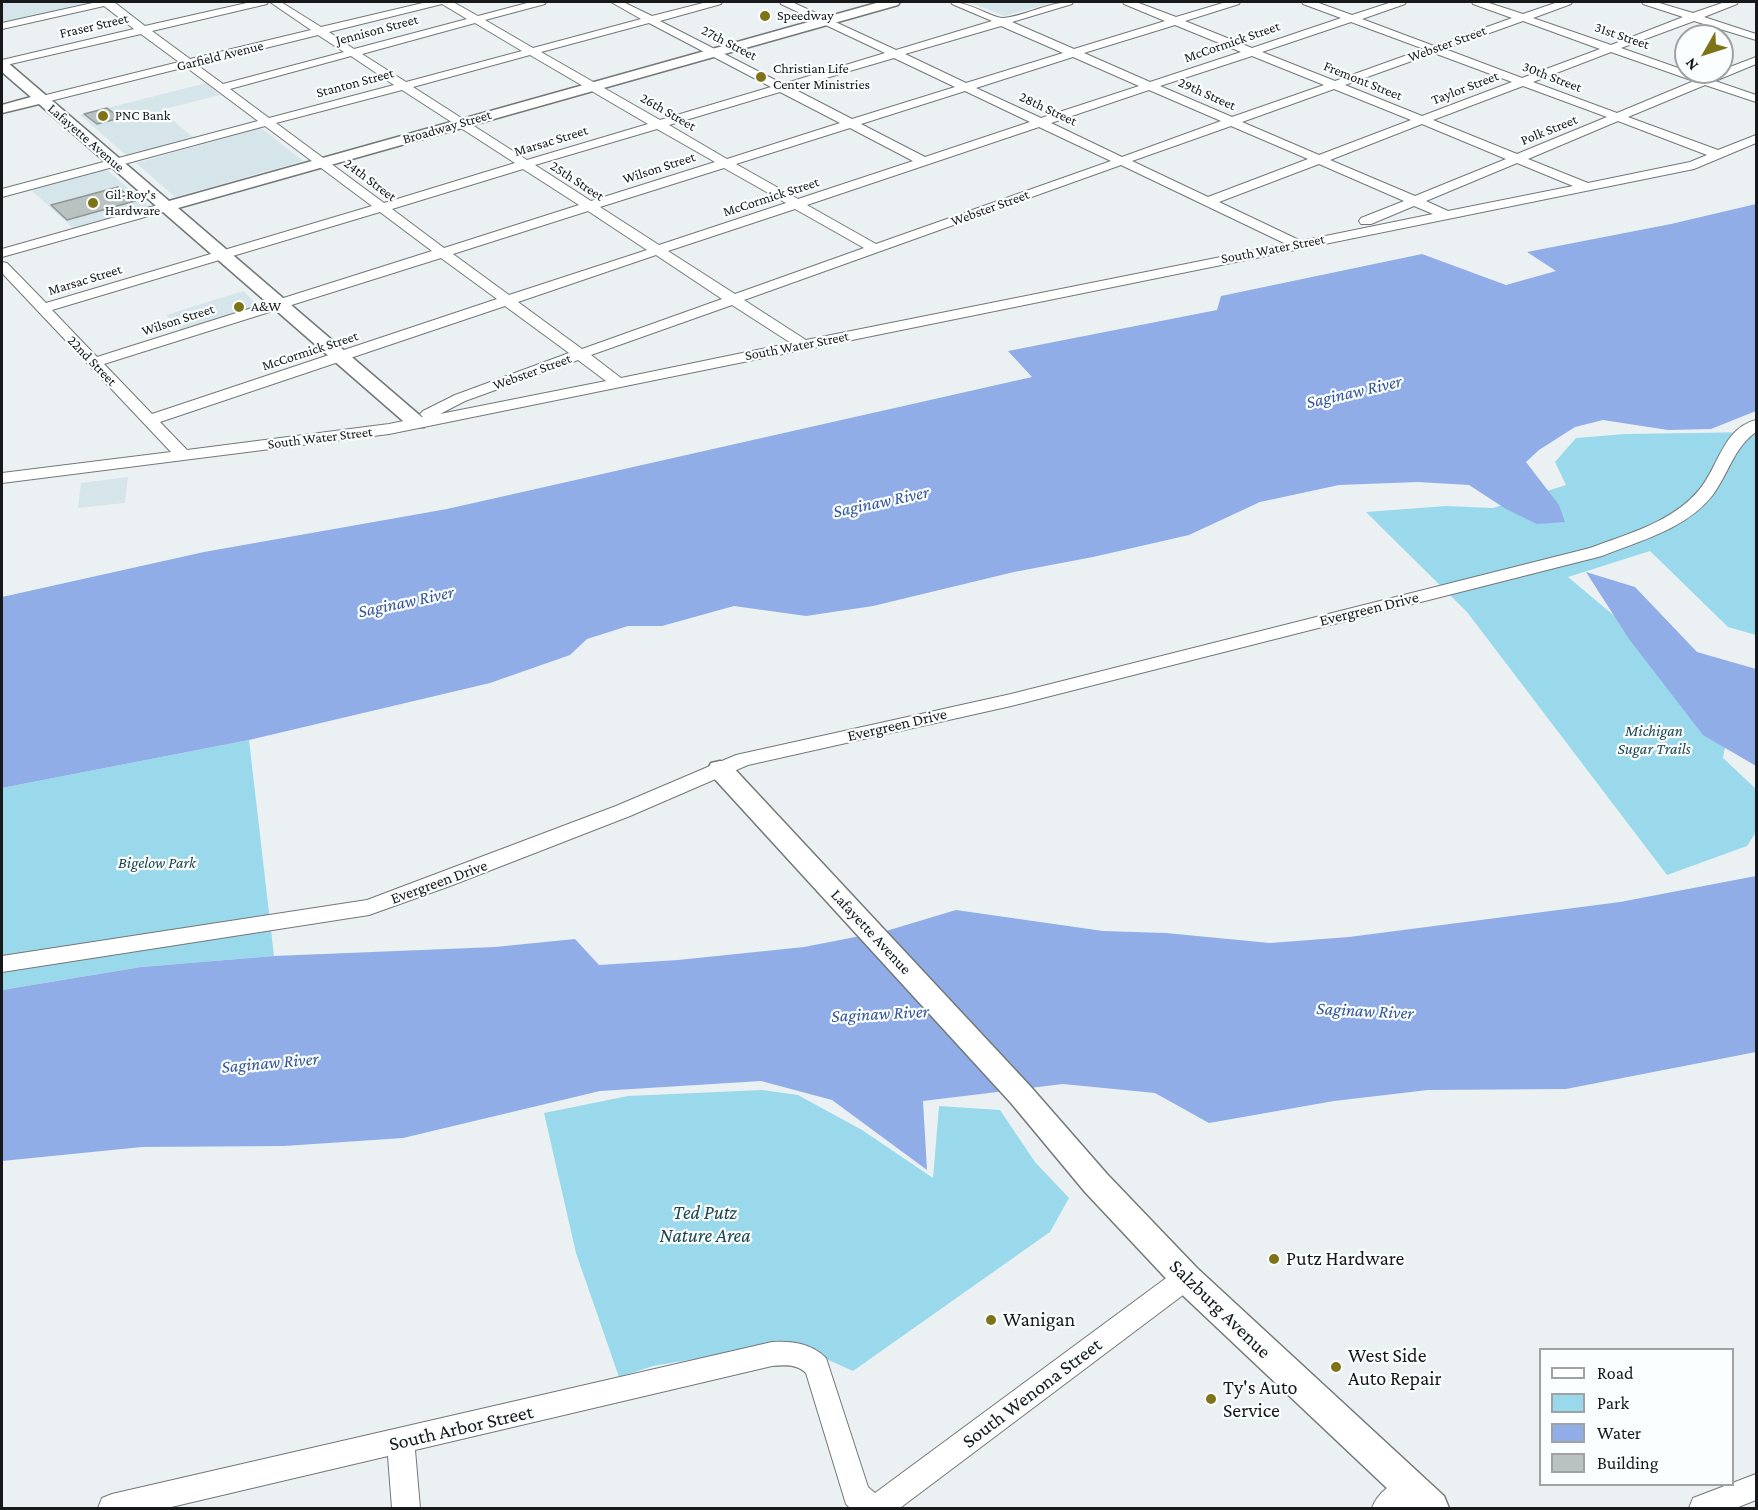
<!DOCTYPE html>
<style>
body{margin:0}
#map{position:relative;width:1758px;height:1510px;overflow:hidden;background:#ebf1f3;font-family:"Crimson Pro",serif}
canvas{display:block}
.frame{position:absolute;inset:0;border:3px solid #161819;pointer-events:none}
.legend{position:absolute;left:1539px;top:1348px;width:195px;height:138px;box-sizing:border-box;background:#fafeff;border:2px solid #9fa2a3;margin:0;padding:8px 10px;list-style:none;font-size:18px;color:#161819}
.legend li{display:flex;align-items:center;gap:12px;height:30px}
.legend b{width:30px;border:2px solid #9fa2a3}
.north{position:absolute;left:1674px;top:24px;width:60px;height:60px;box-sizing:border-box;background:#fafeff;border:2px solid #9fa2a3;border-radius:50%;rotate:231deg;font-size:16px;font-weight:700;line-height:24px;text-align:center;color:#161819}
.north::after{content:'';display:block;margin:auto;width:21px;height:27px;background:#7e7417;clip-path:polygon(50% 0,100% 100%,50% 72%,0 100%)}
</style>
<div id="map">
<canvas width="1758" height="1510"></canvas>
<div class="frame"></div>
<ul class="legend">
<li><b style="height:8px;background:#fff"></b>Road</li>
<li><b style="height:16px;background:#99d9eb"></b>Park</li>
<li><b style="height:16px;background:#91ade7"></b>Water</li>
<li><b style="height:16px;background:#bac1c1"></b>Building</li>
</ul>
<div class="north">N</div>
</div>
<script>
const context = document.querySelector('canvas').getContext('2d');
context.lineJoin = 'round';
function fill(path, color) {
  context.fillStyle = color;
  context.fill(path, 'evenodd');
}
function strokePath(path, color, width, dash) {
  context.strokeStyle = color;
  context.lineWidth = width;
  context.lineCap = dash ? 'butt' : 'round';
  context.setLineDash(dash || []);
  context.stroke(path);
}
function write(font, color, halo, rows, align = 'center') {
  context.font = font + ' "Crimson Pro",serif';
  context.lineWidth = 4.5;
  context.setLineDash([]);
  context.textBaseline = 'middle';
  context.strokeStyle = halo;
  context.fillStyle = color;
  for (const [text, x, y, turn = 0] of rows) {
    context.save();
    context.translate(x, y);
    context.rotate((+turn || 0) * Math.PI / 180);
    context.textAlign = isNaN(turn) ? turn : align;
    if (halo) context.strokeText(text, 0, 0);
    context.fillText(text, 0, 0);
    context.restore();
  }
}
fill(new Path2D(`
 M2,2H94L2,23Z
 M970,2H1055L1004,16Z
 M206,83L220,95L161,110L194,138L126,155L80,115Z
 M261,128L303,161L175,197L136,163Z
 M107,170L150,207L73,228L31,190Z
 M243,291L260,307L182,331L166,315Z
 M128,477L125,503L78,508L81,483Z`), '#d6e5e9');
fill(new Path2D(`
 M1756,432V635L1728,627L1650,551L1568,577L1731,714L1723,758L1756,789V832L1747,846L1667,875L1467,612L1366,512L1446,506L1493,508L1566,485L1555,462L1576,438L1625,434Z
 M249,740L274,956L141,967L2,990V788Z
 M762,1090L798,1095L862,1130L933,1178L939,1106L1000,1110L1035,1162L1069,1198L1050,1232L853,1371L790,1343L653,1366L619,1377L576,1253L544,1113L628,1096Z`), '#99d9eb');
fill(new Path2D(`
 M1756,204V411L1711,429L1668,430L1603,420L1575,427L1539,450L1526,462L1559,505L1565,522L1537,524L1506,509L1469,485L1418,482L1339,485L1260,502L1189,535L1093,557L1014,572L873,606L806,616L734,606L662,626H628L587,639L570,655L490,683L249,740L2,788V597L204,552L447,509L1032,377L1008,351L1217,310L1221,296L1422,254L1506,285L1556,271L1527,252L1671,224Z
 M1586,572L1635,587L1697,652L1756,669V766L1703,735L1629,639Z
 M1756,876V1052L1566,1089L1428,1090L1334,1101L1209,1123L1155,1093L1063,1084L923,1101L927,1170L832,1100L761,1081L600,1091L403,1138L284,1146L142,1147L2,1161V990L141,967L274,956L495,947L575,939L599,965L678,960L804,947L886,931L956,910L1103,931L1166,933L1270,943L1349,937L1620,902Z`), '#91ade7');
const building = new Path2D(`
 M107,108L120,118L97,124L84,114Z
 M118,187L135,201L67,220L51,205Z`);
fill(building, '#bac1c1');
strokePath(building, '#909696', 1.5);
const minor = new Path2D(`
 M97,2H114L145,26L251,2H268L267,4L152,31L190,59L311,30L270,2H281L321,27L427,2H453L478,16L531,2H546L545,4L485,20L533,48L641,19L611,2H623L652,16L707,2H722L721,4L660,21L783,84L885,53L781,4L780,2H792L896,50L992,21L952,4L951,2C971,2 993,19 1004,18C1028,15 1048,2 1073,2L1072,4L1012,22L1074,49L1165,21L1124,4L1123,2H1136L1176,17L1226,2H1240L1239,4L1185,21L1252,48L1341,18L1303,4L1302,2H1316L1352,15L1392,2H1406L1405,4L1362,19L1434,46L1512,18L1473,4L1472,2H1486L1523,14L1558,2H1572L1571,4L1533,18L1611,45L1683,17L1643,4L1642,2H1656L1693,13L1725,2H1738L1737,4L1704,17L1756,34V40L1694,21L1621,48L1704,77L1756,57V64L1715,81L1756,95V102L1705,85L1628,117L1718,150L1756,135V143L1694,169L389,434L2,483V473L171,452L2,273V262L7,263L46,303L372,206L265,126L2,197V189L258,121L186,67L42,103L38,101V97L179,62L141,34L2,66V60L134,29L104,6L2,29V23ZM442,4L467,19L354,49L329,32ZM1523,21L1600,49L1522,78L1445,49ZM1351,22L1424,49L1335,81L1262,52ZM475,23L522,51L406,82L362,54ZM649,23L771,87L660,120L541,52ZM1175,25L1241,52L1150,82L1084,53ZM1001,26L1063,53L966,83L905,54ZM318,35L344,52L223,84L197,65ZM1611,52L1694,81L1617,113L1533,82ZM1434,53L1512,82L1422,116L1345,85ZM530,55L648,124L527,160L413,87ZM351,56L394,85L269,118L230,89ZM1252,56L1324,85L1232,117L1160,86ZM1073,57L1139,86L1041,118L976,88ZM894,58L955,87L852,119L792,88ZM1523,86L1607,117L1517,154L1433,120ZM1334,89L1411,120L1319,155L1242,122ZM402,90L515,163L384,203L276,123ZM1149,90L1221,121L1122,157L1051,123ZM965,91L1030,122L925,157L861,124ZM780,92L840,123L727,159L669,125ZM1618,121L1707,155L1690,162L1588,183L1528,159ZM1422,124L1506,159L1415,196L1330,160ZM1231,126L1308,159L1208,197L1132,161ZM1039,127L1111,161L876,244L807,205ZM850,128L913,161L798,199L736,164ZM657,129L715,162L591,201L535,165ZM1517,163L1573,186L1448,211L1426,201ZM1319,164L1404,201L1361,218L1359,221L1361,224H1371L1414,206L1433,214L1301,241L1219,202ZM1121,165L1286,244L806,340L744,300ZM724,168L786,203L659,245L600,207ZM523,169L579,205L444,248L392,209ZM795,209L864,248L735,294L668,251ZM588,211L647,250L509,295L453,254ZM380,212L432,251L97,357L52,310ZM656,255L722,299L582,349L518,302ZM441,258L497,299L152,414L104,364ZM732,305L791,343L621,378L591,355ZM505,306L569,353L455,395L423,411L420,414L423,417L389,424L187,450L160,422ZM578,360L606,381L440,414L465,401Z
 M165,203L170,204L172,207L170,210L2,257V249Z
 M1756,420V432C1734,447 1728,475 1712,496C1686,529 1639,541 1602,556L1011,706L748,765L630,816L450,886L369,915L2,972V956L367,900L616,806L736,755L1011,694L1590,548C1627,534 1673,522 1699,490C1718,468 1723,428 1756,420Z
 M1186,1267L1195,1270L1199,1278L1195,1286L900,1508H850L846,1504L806,1373C796,1364 785,1365 772,1366L415,1450L420,1508H392L388,1456L167,1508H98L102,1498L112,1494L772,1342C792,1341 811,1343 826,1358L868,1487L875,1493L1177,1270Z
 M1410,1474L1420,1478L1424,1487L1420,1496L1406,1508H1372C1377,1493 1395,1480 1410,1474Z
 M1756,1474V1500L1736,1508H1689L1693,1498Z`);
const major = new Path2D(`
 M880,2H900L898,5L178,208L424,419L427,423L424,427H410L39,104L2,113V105L31,97L2,72V61L7,62L169,201Z
 M720,761L729,763L1031,1087L1107,1174L1197,1268L1444,1496L1449,1508H1408L1175,1288L1085,1192L1011,1103L711,775L708,769L711,763Z`);
strokePath(minor, '#727879', 2);
strokePath(major, '#727879', 3);
fill(minor, '#fff');
fill(major, '#fff');
for (const [x, y, r, color] of [
 [765,16,6,"#7e7417"],
 [761,77,6,"#7e7417"],
 [103,116,6,"#7e7417"],
 [93,203,6,"#7e7417"],
 [239,307,6,"#7e7417"],
 [1274,1259,6,"#7e7417"],
 [991,1320,6,"#7e7417"],
 [1336,1367,6,"#7e7417"],
 [1211,1399,6,"#7e7417"]
]) {
  const dot = new Path2D();
  dot.arc(x, y, r, 0, 2 * Math.PI);
  context.fillStyle = color;
  context.fill(dot);
  strokePath(dot, '#fafeff', 2);
}
write('14px', '#161819', '#fafeff', [
 ["Speedway",777,16],
 ["Christian Life",773,69],
 ["Center Ministries",773,85],
 ["PNC Bank",115,116],
 ["Gil-Roy's",105,195],
 ["Hardware",105,211],
 ["A&W",251,307]
], 'left');
write('14px', '#161819', '#fafeff', [
 ["Fraser Street",94,26,-13],
 ["Jennison Street",377,30,-15],
 ["31st Street",1622,36,19],
 ["McCormick Street",1232,42,-19],
 ["27th Street",729,43,27],
 ["Webster Street",1447,44,-20],
 ["Garfield Avenue",220,56,-14],
 ["30th Street",1552,77,21],
 ["Fremont Street",1363,81,22],
 ["Stanton Street",355,83,-15],
 ["Taylor Street",1465,88,-21],
 ["29th Street",1207,94,24],
 ["28th Street",1048,109,25],
 ["26th Street",668,112,30],
 ["Broadway Street",447,127,-16],
 ["Polk Street",1549,130,-22],
 ["Lafayette Avenue",86,138,41],
 ["Marsac Street",551,141,-17],
 ["Wilson Street",659,168,-18],
 ["24th Street",370,180,37],
 ["25th Street",577,181,33],
 ["McCormick Street",771,197,-18],
 ["Webster Street",990,208,-20],
 ["South Water Street",1273,249,-11],
 ["Marsac Street",85,280,-17],
 ["Wilson Street",178,320,-18],
 ["South Water Street",797,346,-11],
 ["McCormick Street",310,351,-18],
 ["22nd Street",92,361,46],
 ["Webster Street",532,372,-20],
 ["South Water Street",320,438,-7]
]);
write('16px', '#161819', '#fafeff', [
 ["Evergreen Drive",1369,609,-14],
 ["Evergreen Drive",897,725,-13],
 ["Evergreen Drive",439,882,-20],
 ["Lafayette Avenue",871,932,47]
]);
write('italic 16px', '#1d454f', '#fafeff', [
 ["Michigan",1654,731],
 ["Sugar Trails",1654,749],
 ["Bigelow Park",157,863]
]);
write('italic 18px', '#35549a', '#fafeff', [
 ["Saginaw River",1354,392,-13],
 ["Saginaw River",881,502,-12],
 ["Saginaw River",406,602,-12],
 ["Saginaw River",1365,1011,3],
 ["Saginaw River",880,1014,-3],
 ["Saginaw River",270,1063,-5]
]);
write('italic 20px', '#1d454f', '#fafeff', [
 ["Ted Putz",705,1213],
 ["Nature Area",705,1236]
]);
write('20px', '#161819', '#fafeff', [
 ["Putz Hardware",1286,1259],
 ["Wanigan",1003,1320],
 ["West Side",1348,1356],
 ["Auto Repair",1348,1379],
 ["Ty's Auto",1223,1388],
 ["Service",1223,1411]
], 'left');
write('20px', '#161819', '#fafeff', [
 ["Salzburg Avenue",1220,1309,44],
 ["South Wenona Street",1032,1393,-37],
 ["South Arbor Street",461,1428,-13]
]);
</script>
